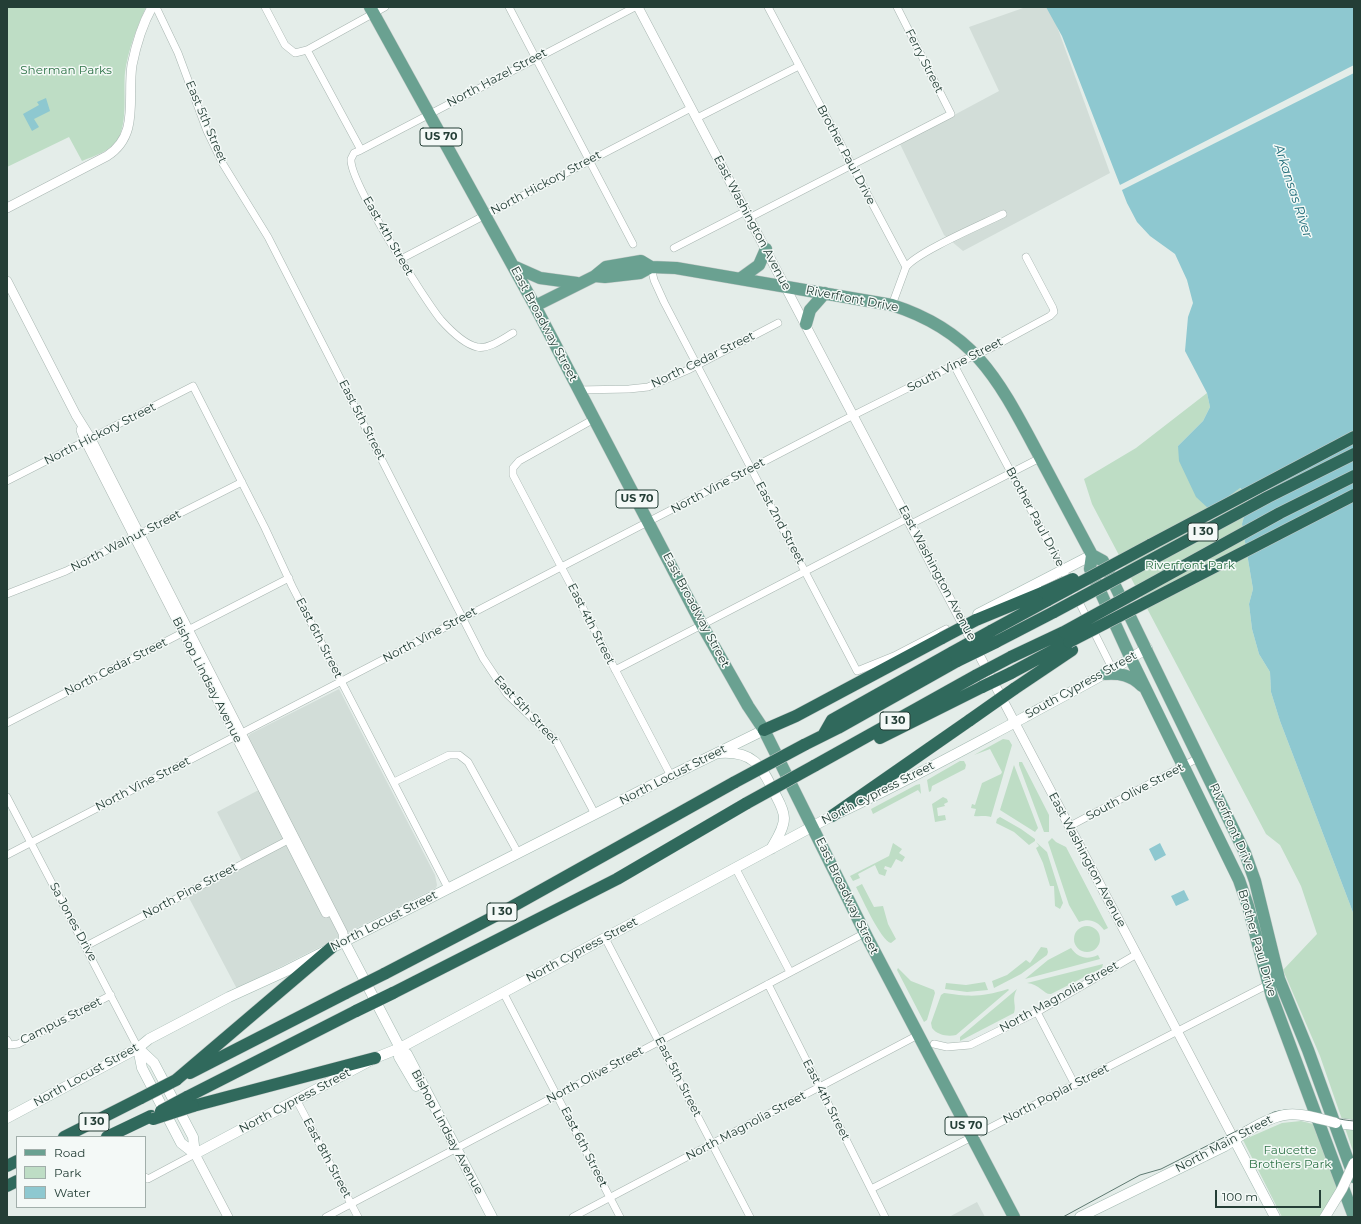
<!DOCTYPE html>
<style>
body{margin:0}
#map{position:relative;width:1361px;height:1224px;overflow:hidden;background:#e4ede9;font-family:Montserrat,sans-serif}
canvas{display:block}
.frame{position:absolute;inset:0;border:8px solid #243e36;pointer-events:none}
.legend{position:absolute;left:16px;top:1136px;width:130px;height:72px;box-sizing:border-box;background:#f4f9f7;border:1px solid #a1aeaa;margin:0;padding:5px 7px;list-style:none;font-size:12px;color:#243e36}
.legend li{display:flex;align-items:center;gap:8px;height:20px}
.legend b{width:20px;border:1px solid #a1aeaa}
.scale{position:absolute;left:1215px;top:1190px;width:106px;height:18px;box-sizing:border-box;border:2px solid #243e36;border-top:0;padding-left:5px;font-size:12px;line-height:14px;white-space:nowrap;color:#243e36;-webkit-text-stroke:3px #f4f9f7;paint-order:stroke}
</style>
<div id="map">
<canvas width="1361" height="1224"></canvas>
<div class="frame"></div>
<ul class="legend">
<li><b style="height:5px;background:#6aa191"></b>Road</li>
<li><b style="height:11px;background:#beddc5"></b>Park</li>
<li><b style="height:11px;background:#8ec8d0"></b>Water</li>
</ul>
<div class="scale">100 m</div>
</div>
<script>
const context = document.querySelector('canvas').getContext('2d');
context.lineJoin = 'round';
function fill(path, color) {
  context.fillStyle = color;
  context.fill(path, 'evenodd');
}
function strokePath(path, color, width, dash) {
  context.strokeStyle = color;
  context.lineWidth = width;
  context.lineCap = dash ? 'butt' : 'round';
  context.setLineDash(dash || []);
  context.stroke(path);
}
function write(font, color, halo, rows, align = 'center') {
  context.font = font + ' Montserrat,sans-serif';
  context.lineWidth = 3;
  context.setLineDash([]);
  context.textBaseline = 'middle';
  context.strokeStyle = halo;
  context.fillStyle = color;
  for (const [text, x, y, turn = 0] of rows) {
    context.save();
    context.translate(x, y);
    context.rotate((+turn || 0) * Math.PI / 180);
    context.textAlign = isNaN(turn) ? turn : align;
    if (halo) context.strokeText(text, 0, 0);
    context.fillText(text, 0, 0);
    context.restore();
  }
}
fill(new Path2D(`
 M1026,7H1050L1110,173L963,251L944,235L900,144L999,91L969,27Z
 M339,689L435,875L437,885L436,888L237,989L188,896L245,867L217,812L270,784L247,739L250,734Z
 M977,1202L985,1217H949Z`), '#d2ddd8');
fill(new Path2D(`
 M7,7H146C137,27 128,50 125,72C123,92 128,121 118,139C111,151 94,156 82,161L69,137L7,167Z
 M1207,393L1210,407L1203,421L1178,446L1244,491L1248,501L1242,524L1253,589L1249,604L1252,629L1259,654L1270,672L1271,692L1280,721L1354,915V1154L1320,1056L1283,970L1317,934L1301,886L1280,845L1266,834L1092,504L1084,479L1136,448Z
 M1003,739L1009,740L1012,745L991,817C984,815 980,817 974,816L976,809L971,808L972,804L975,805L982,783L1001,774L1002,772L990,749L974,755Z
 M960,761H964L966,765L965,769L932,786L931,791L929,792L927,780Z
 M1019,762H1022L1049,815V832H1044L1019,765Z
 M1014,765L1038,828L1035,832L1000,810Z
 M920,784L921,794L918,790L873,814L871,809L916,785Z
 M943,797L947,799L948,802L944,804L945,806L937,808L938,816L945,815L946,820L935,822L932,804Z
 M1000,817L1021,829L1035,839V841L1029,845L1014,832L996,823L997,819Z
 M1052,838L1056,842L1066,847L1108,928L1104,930C1097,921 1090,918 1079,922L1069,905L1048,842Z
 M1036,842L1047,852L1063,903L1060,909L1055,906L1054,886H1050L1043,863L1036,848L1039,846Z
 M893,843L902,849L899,853L905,857L902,862L896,859L891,868L885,866L884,869L887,870L885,876L879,874L875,865L858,874L860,878L853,881L850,876L889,856Z
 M862,884L874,907L883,906L888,924L896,939L891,943C881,941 862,898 856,887Z
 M1074 939a13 13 0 1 1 26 0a13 13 0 1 1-26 0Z
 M1041,947L1047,948L1048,952L1047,955L1021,974L994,988L992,981L1007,975L1026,960L1030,963Z
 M1071,948C1078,958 1087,960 1098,955L1100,959L1025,979L1048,960Z
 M1103,964L1102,968L1051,994C1044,995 1040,984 1027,983Z
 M898,968L911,981L934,990L935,993L927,1020L924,1022L897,970Z
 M985,982L988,990L967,992L945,989L946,983L966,985Z
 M1008,989L1009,990L956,1035C948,1037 937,1035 932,1028L931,1023L941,995L944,993C971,997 982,997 1008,989Z
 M1017,989C1011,1000 1017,1005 1014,1013L960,1041V1037Z
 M1301,1121L1313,1124L1337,1188L1327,1208L1319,1217H1282L1243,1140L1282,1123Z`), '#beddc5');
fill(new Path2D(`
 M1046,7H1354V915L1280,721L1271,692L1270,672L1259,654L1252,629L1249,604L1253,589L1242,524L1248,501L1244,491L1240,488L1210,510L1196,497L1179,461L1178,446L1203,421L1210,407L1207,393L1185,351L1188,317L1193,303L1187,280L1175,254L1150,236L1137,222L1127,203L1062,36Z
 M46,98L50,111L34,119L39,127L32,131L23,114L39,105L37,102Z
 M1160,843L1166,855L1155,861L1149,849Z
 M1184,890L1189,900L1176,906L1171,896Z`), '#8ec8d0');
fill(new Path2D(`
 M1354,65V73L1120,191L1118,186Z`), '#e4ede9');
const minor = new Path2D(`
 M156,7L178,53L207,131L223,164L268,237L483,658L507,694L556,741L595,814
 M265,7L285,45L295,53L307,50L385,7
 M509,7L633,244
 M768,7L906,267L892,305
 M307,50L361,150
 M697,118L799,66
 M749,218L951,114L897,7
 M674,248L746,211
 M401,259L691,108
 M651,267L654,280L664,302L857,671L894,656L946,629
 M906,267C917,252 983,224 1003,214
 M513,333C504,338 488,350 477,347C464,344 450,330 441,320C424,299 349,181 351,159L354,153L361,150L635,7
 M954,365L1063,570L1113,670
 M578,390L629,389L648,387L690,369L778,323
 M594,419L519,461L513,468V475L671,776
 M7,481L193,386L265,528L292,586L448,888
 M911,524L1040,458
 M7,594L66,571L242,482
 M615,670L908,518
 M7,723L289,578
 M394,782L449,755H459L468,762L518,853
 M7,797L138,1048
 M1070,826L1200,757
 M7,855L844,420L962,361L991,348L1050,316L1054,312L1053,308L1026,257
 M736,869L790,972
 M605,938L750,1217
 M86,946L292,838
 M768,984L885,1217
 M503,992L620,1217
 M1037,1012L1075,1085
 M7,1040L10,1045L18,1044L111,995
 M934,1044L947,1047L970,1045L1037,1012L1137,954
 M296,1099L358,1217
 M145,1177L148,1179L195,1154
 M871,1189L1271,983
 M326,1217L865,933
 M573,1217L918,1035`);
const tertiary = new Path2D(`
 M638,7L1234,1139
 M7,208L107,156C140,135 127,98 132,65C136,45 142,25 152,7
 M7,281L76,415L91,439L343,933L344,941
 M81,430L86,442L326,913
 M195,1154L228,1217`);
const secondary = new Path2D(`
 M978,614L1092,555
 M720,753C753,751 761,765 774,792C778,800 784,809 784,818C784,829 776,840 771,849
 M344,941L400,1048L407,1054L492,1217
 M138,1048L154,1063L193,1137L195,1154
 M138,1048L142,1068L181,1143L195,1154
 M400,1048L399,1057L416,1086
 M7,1118L138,1048L149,1039L229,997L286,971L656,783L764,730
 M1336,1123L1354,1125
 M1234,1139L1275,1217
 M195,1154L375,1058L400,1048L832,816C898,786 961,751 1025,717C1066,694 1108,674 1147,648
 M1080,1217L1225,1146L1246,1132`);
const primary = new Path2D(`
 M370,7L535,306L702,625L748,706L764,730L868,939L1014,1217
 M513,266L540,278L577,283
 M595,276L605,277L640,273L651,267L676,268L892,305C973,331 997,377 1035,448C1054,483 1073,519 1092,555L1103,561L1245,853L1255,881L1279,979L1308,1050L1354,1177
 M741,278L759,265L766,249
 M535,306L595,276L606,267L641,261L651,267
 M806,324L810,310L825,293
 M1092,555L1090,569L1131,659L1239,880L1248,906L1272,997L1354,1217
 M1105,674C1120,673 1131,675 1142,686`);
const motorway = new Path2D(`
 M1150,545L1354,437
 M976,620L1044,592
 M991,631L1048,600
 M996,642L1054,612
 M1011,657L1064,632
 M1011,673L1069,642
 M1014,689L1072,650
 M764,730L796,716L942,638
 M824,734L832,720L953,652
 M880,738L982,687
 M804,745L838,728L957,661
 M814,766L977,675
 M832,816L970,720
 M384,974L499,914L735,782
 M393,993L617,879L747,803
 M190,1073L346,993
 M176,1080L331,948
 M187,1097L356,1011
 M193,1106L375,1058
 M64,1137L141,1098
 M107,1137L151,1116
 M7,1166L17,1161
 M7,1186L17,1181`);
strokePath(minor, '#a7b5b0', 8);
strokePath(tertiary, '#a7b5b0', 10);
strokePath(secondary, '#a2b8b0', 11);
strokePath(primary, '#c2c9c7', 13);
strokePath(motorway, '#c2c9c7', 13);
strokePath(minor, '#fff', 7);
strokePath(tertiary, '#fff', 9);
strokePath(secondary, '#fff', 10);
strokePath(primary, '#6aa191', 12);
strokePath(motorway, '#30695c', 12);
strokePath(new Path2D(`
 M1063,1217L1140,1175L1161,1169L1274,1112C1302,1105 1326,1119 1354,1121`), '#5e7971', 1);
const secondaryBridge = new Path2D(`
 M1246,1132C1284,1108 1295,1112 1336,1123
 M1325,1217L1342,1189L1354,1163`);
const motorwayBridge = new Path2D(`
 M1044,592L1073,579
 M1048,600L1150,545
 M1054,612L1268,497L1354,454
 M1064,632L1280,513L1354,476
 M942,638L976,620
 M1069,642L1354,495
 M953,652L991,631
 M957,661L996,642
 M977,675L1011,657
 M982,687L1011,673
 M970,720L1014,689
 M735,782L804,745
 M747,803L814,766
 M346,993L384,974
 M356,1011L393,993
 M141,1098L176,1080
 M161,1111L187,1097
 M153,1119L193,1106`);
strokePath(secondaryBridge, '#a2b8b0', 11, []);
strokePath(motorwayBridge, '#c2c9c7', 13, []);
strokePath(secondaryBridge, '#fff', 10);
strokePath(motorwayBridge, '#30695c', 12);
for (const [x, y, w] of [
 [441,137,42],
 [637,499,42],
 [1203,532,30],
 [895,721,30],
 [502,912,30],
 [94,1122,30],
 [966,1126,42]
]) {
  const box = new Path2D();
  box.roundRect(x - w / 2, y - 9, w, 18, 3);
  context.fillStyle = '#f4f9f7';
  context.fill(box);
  strokePath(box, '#243e36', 1);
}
write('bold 11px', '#243e36', null, [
 ["US 70",441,137],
 ["US 70",637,499],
 ["I 30",1203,532],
 ["I 30",895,721],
 ["I 30",502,912],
 ["I 30",94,1122],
 ["US 70",966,1126]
]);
write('12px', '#243e36', '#f4f9f7', [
 ["Ferry Street",924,61,63],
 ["North Hazel Street",497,78,-28],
 ["East 5th Street",206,122,67],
 ["Brother Paul Drive",846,155,62],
 ["North Hickory Street",546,183,-28],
 ["East Washington Avenue",752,223,62],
 ["East 4th Street",388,236,60],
 ["Riverfront Drive",852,299,11],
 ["East Broadway Street",544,324,62],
 ["North Cedar Street",703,360,-26],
 ["South Vine Street",955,365,-27],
 ["East 5th Street",362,420,63],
 ["North Hickory Street",100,434,-27],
 ["North Vine Street",718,486,-28],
 ["Brother Paul Drive",1035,517,62],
 ["East 2nd Street",780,523,62],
 ["North Walnut Street",126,541,-27],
 ["East Washington Avenue",937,573,62],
 ["East Broadway Street",696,610,62],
 ["East 4th Street",591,624,63],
 ["North Vine Street",430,635,-28],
 ["East 6th Street",319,638,63],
 ["North Cedar Street",116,667,-27],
 ["Bishop Lindsay Avenue",207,680,63],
 ["South Cypress Street",1081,685,-29],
 ["East 5th Street",526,710,47],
 ["North Locust Street",673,775,-27],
 ["North Vine Street",143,784,-27],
 ["South Olive Street",1135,792,-28],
 ["North Cypress Street",878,793,-27],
 ["Riverfront Drive",1232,827,66],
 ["East Washington Avenue",1087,860,62],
 ["North Pine Street",190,891,-28],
 ["East Broadway Street",847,896,64],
 ["North Locust Street",384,921,-27],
 ["Sa Jones Drive",73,922,62],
 ["Brother Paul Drive",1257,943,74],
 ["North Cypress Street",582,950,-28],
 ["North Magnolia Street",1059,997,-29],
 ["Campus Street",61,1021,-27],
 ["North Locust Street",86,1075,-29],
 ["North Olive Street",595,1075,-28],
 ["East 5th Street",678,1077,63],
 ["North Poplar Street",1056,1094,-27],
 ["East 4th Street",826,1100,63],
 ["North Cypress Street",295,1101,-28],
 ["North Magnolia Street",746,1126,-28],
 ["Bishop Lindsay Avenue",447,1132,62],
 ["North Main Street",1224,1144,-28],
 ["East 6th Street",584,1147,63],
 ["East 8th Street",327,1158,62]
]);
write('12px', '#2f7448', '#f4f9f7', [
 ["Sherman Parks",66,70],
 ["Riverfront Park",1190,565],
 ["Faucette",1290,1150],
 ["Brothers Park",1290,1164]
]);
write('italic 13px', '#1f6c78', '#f4f9f7', [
 ["Arkansas River",1293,191,72]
]);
</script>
